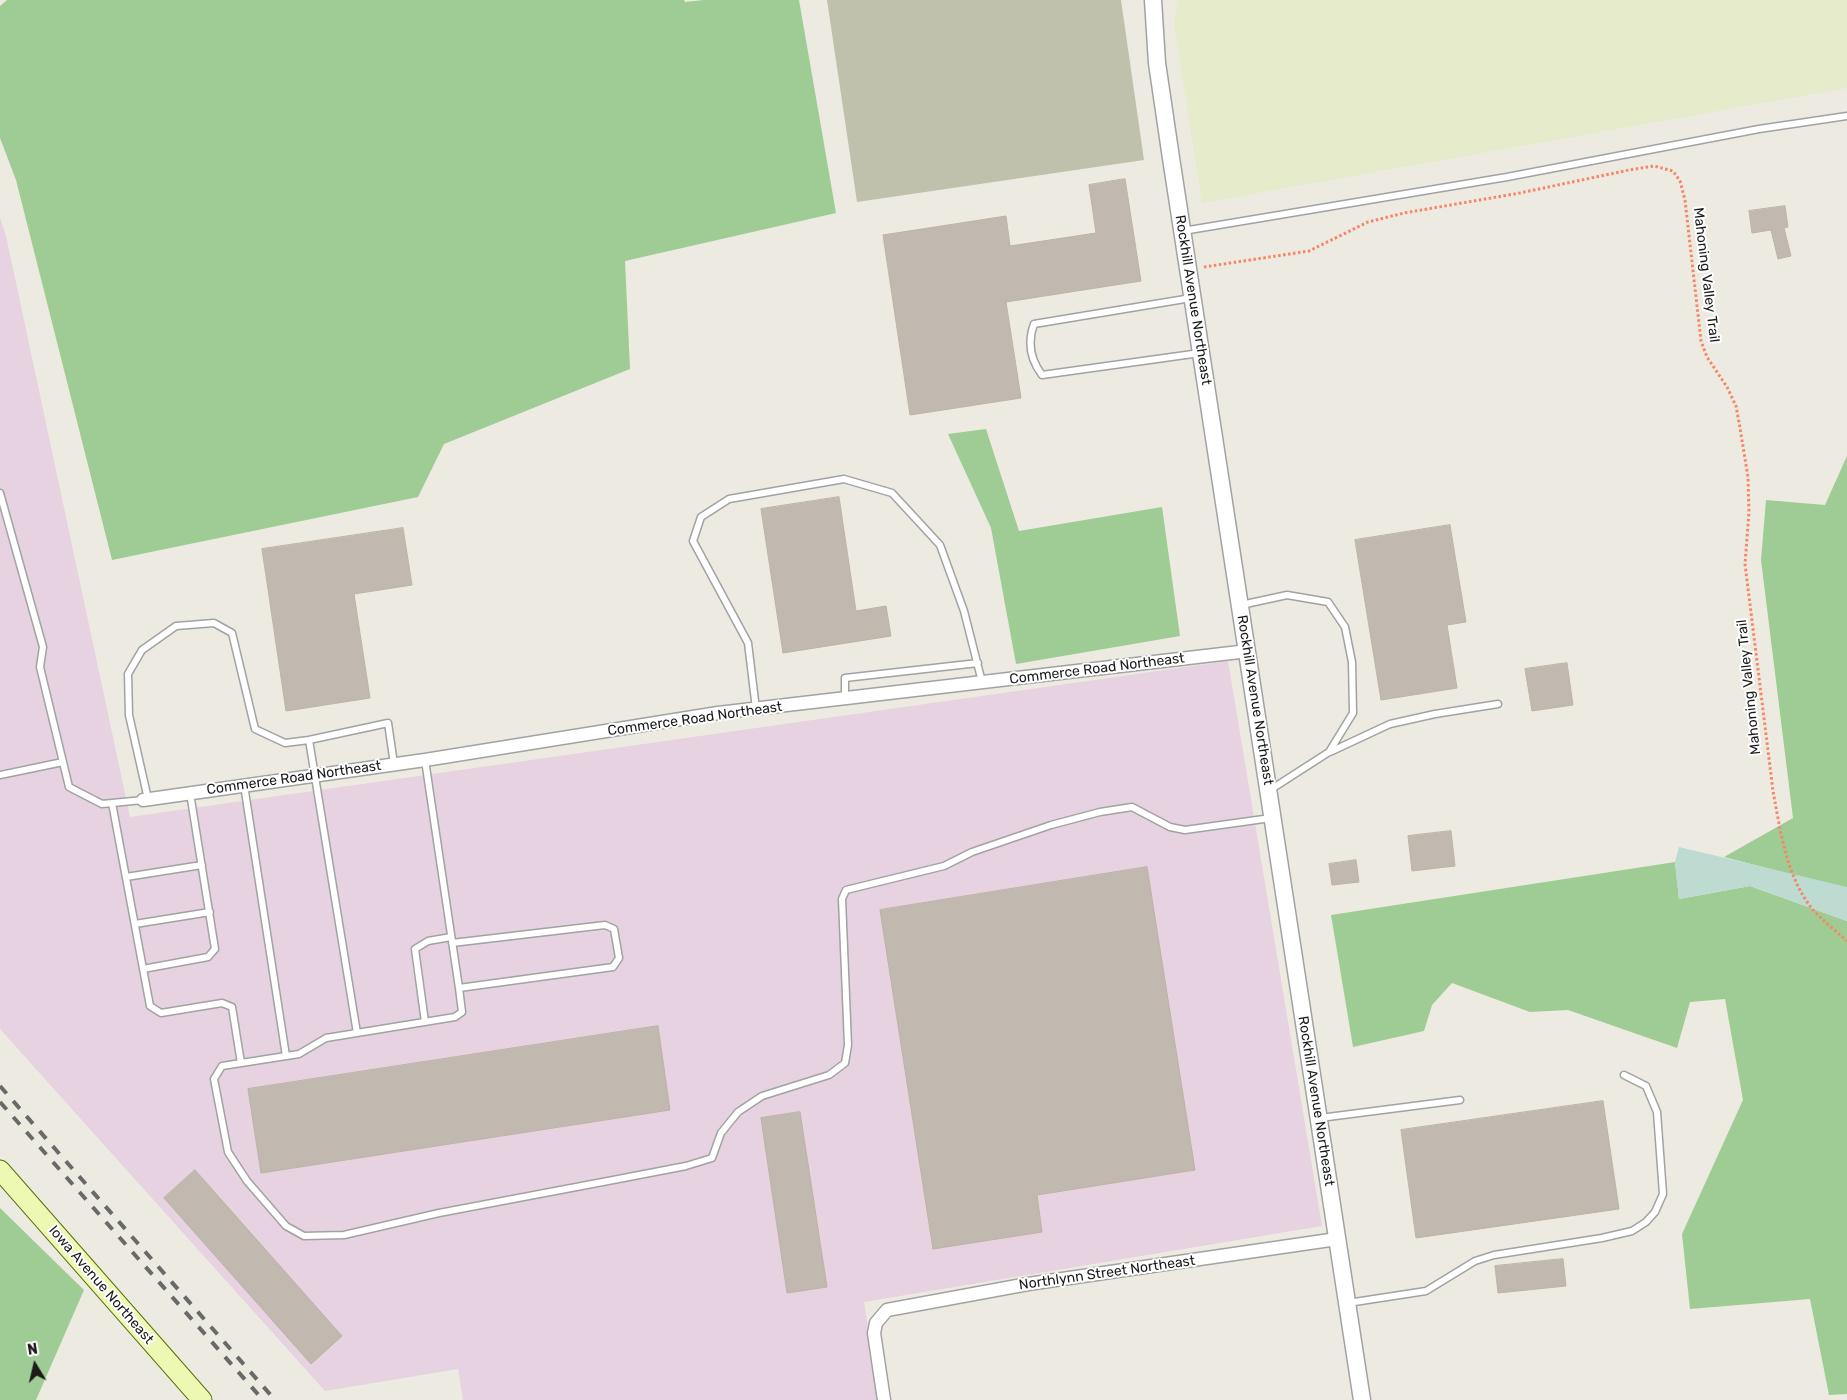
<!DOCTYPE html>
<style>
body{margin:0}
#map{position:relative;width:1847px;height:1400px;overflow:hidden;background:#edeae1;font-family:Rubik,sans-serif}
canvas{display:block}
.north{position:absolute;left:10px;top:1340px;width:50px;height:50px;-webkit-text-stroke:4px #fff;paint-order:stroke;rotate:351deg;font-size:14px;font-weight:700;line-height:20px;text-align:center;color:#1b1b1b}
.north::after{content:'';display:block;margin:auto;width:18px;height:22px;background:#1b1b1b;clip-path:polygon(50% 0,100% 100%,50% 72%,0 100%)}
</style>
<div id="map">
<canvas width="1847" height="1400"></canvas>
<div class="north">N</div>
</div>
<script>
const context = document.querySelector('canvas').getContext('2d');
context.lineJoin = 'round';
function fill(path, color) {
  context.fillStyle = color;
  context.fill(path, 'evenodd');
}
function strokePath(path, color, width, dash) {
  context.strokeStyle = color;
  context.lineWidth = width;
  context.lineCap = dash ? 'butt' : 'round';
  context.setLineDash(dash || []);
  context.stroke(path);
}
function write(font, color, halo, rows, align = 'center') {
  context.font = font + ' Rubik,sans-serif';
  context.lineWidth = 4;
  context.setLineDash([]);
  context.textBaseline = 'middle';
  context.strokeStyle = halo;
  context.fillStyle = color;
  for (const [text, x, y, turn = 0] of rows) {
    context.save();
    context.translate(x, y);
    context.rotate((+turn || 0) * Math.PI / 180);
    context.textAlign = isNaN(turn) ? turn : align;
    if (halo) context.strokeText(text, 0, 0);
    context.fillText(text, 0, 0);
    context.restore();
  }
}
fill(new Path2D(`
 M0,218L6,236L130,817L1228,661L1322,1226L864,1302L879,1400H463L458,1369L325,1391L0,1029Z`), '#e6d2e0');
fill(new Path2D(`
 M827,0H1121L1144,160L857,202Z`), '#bfc1ac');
fill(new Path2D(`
 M1177,0H1847V88L1202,203L1174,25Z`), '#e6eccb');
fill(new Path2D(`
 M7,0H684L685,2L704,0H799L836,213L625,261L630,369L444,444L418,497L112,560L16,180L0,138V6Z
 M986,429L1019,531L1162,507L1180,636L1016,664L991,528L948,434Z
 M1847,456V889L1724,857L1793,818L1761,560L1766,500L1825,505Z
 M1675,862L1679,899L1750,886L1847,921V1394L1829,1395L1810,1299L1690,1309L1682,1234L1743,1100L1725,999L1690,1002L1677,1048L1568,1010L1530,1012L1452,983L1432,1005L1424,1031L1353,1047L1331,915Z
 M0,1208L84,1290L36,1400H0Z`), '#9fcc95');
fill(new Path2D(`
 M1679,847L1847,887V921L1750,886L1679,899L1675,862Z`), '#bddbd1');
const building = new Path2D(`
 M1125,179L1141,281L1006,302L1021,398L910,415L883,235L1006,216L1010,246L1096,233L1089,185Z
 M1785,206L1788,227L1784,228L1791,256L1778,259L1771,230L1752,233L1749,211Z
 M839,497L856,611L886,606L891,636L783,653L761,509Z
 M1450,525L1466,622L1447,625L1457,688L1381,700L1355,540Z
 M403,528L412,585L354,594L370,698L286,711L262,549Z
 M1567,663L1573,705L1532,711L1525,669Z
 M1451,831L1455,866L1412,871L1408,836Z
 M1356,860L1359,882L1332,885L1329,864Z
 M1147,867L1195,1170L1037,1195L1042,1232L933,1249L880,910Z
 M658,1026L670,1110L261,1173L248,1089Z
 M1603,1101L1619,1209L1416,1238L1401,1130Z
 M800,1112L827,1287L787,1293L761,1118Z
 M195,1170L342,1336L311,1364L164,1198Z
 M1563,1259L1566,1286L1498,1293L1495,1266Z`);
fill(building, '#c1b9b0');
strokePath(building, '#beb2a3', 1);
const service = new Path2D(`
 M1183,231L1507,177L1759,129L1847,116
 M1191,298L1034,324C1027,343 1030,359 1042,375L1200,353
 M0,493L43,647L40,667L69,787L102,804L143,800
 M1241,605L1287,595L1328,602L1345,627L1352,662L1353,713L1329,752L1270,790
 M845,698V678L978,663
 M756,709L748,643L693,541L701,517L729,499L844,479L892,493L940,545L964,611L982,682
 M1330,752L1390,724L1435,714L1498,704
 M425,760L459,988L613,967L619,958L614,929L605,925L452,943
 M0,775L63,762
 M244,785L286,1056
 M148,799L129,715L128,674L142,650L176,626L214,623L232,633L255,729L285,743L309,740
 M112,803L150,1006L161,1013L222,1003L232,1007L241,1063
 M126,877L202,865
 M135,924L210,912
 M143,969L208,957L215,949L190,793
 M459,988L462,1012L455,1017L326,1038L299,1054L222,1066L214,1079L228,1152L247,1181L286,1226L304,1236L344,1235L439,1213L608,1181L686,1166L712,1158L721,1133L738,1112L762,1096L829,1075L845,1063L848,1045L842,899L846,890L944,866L972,852L1051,825L1100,812L1132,807L1170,827L1185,830L1271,818
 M425,1022L415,949L428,941L451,937
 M357,1033L309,740L388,723L394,764
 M1320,1118L1460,1100
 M1348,1303L1426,1291L1475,1261L1494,1255L1602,1238L1632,1231L1646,1222L1655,1212L1663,1194L1657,1112L1646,1086L1624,1075`);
const minor = new Path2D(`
 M143,800L425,760L718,713L1248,651
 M884,1400L874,1333L876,1323L887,1310L1028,1284L1337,1239`);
const tertiary = new Path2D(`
 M1153,0L1157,63L1171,158L1362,1400`);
const secondary = new Path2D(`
 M0,1170L202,1400`);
strokePath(service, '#a2a2a2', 9);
strokePath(minor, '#a2a2a2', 15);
strokePath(tertiary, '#a2a2a2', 19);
strokePath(secondary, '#586f05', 21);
strokePath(new Path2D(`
 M1204,267L1309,251L1368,222L1404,213L1520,193L1629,170L1654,166L1673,171L1680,181L1685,200L1701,341L1707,357L1727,387L1736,406L1740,428L1748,477L1749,512L1745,564L1773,791C1780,829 1786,874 1810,906C1820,919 1835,930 1847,941`), '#f88566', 3, [2.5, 2.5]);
strokePath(service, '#fff', 6);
strokePath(minor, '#fff', 12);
strokePath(tertiary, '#fff', 16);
strokePath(secondary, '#edf8b3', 19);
strokePath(new Path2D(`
 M0,1086L275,1400
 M0,1102L263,1400`), '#696969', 4, [10, 10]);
write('14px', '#1b1b1b', '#fff', [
 ["Mahoning Valley Trail",1706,275,83],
 ["Rockhill Avenue Northeast",1193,300,81],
 ["Commerce Road Northeast",1097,669,-7],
 ["Mahoning Valley Trail",1749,687,-96],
 ["Rockhill Avenue Northeast",1255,700,81],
 ["Commerce Road Northeast",695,719,-8],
 ["Commerce Road Northeast",294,778,-8],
 ["Rockhill Avenue Northeast",1316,1101,81],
 ["Northlynn Street Northeast",1107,1273,-8],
 ["Iowa Avenue Northeast",101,1285,49]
]);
</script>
